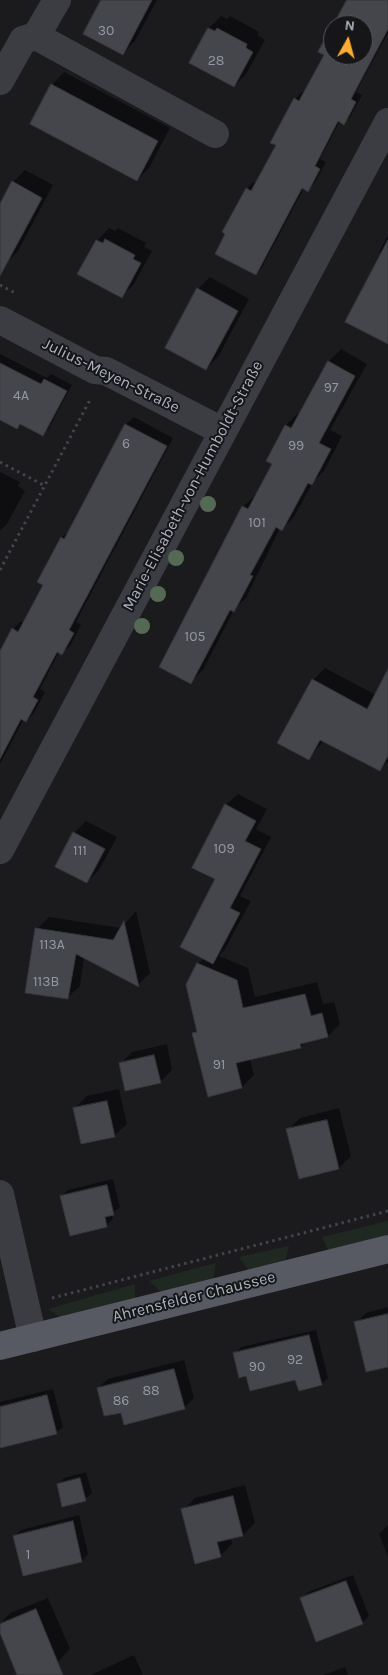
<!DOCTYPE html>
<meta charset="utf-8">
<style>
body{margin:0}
#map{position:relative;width:388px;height:1675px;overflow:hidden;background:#1b1b1e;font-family:Karla,sans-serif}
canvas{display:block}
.north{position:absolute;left:323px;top:15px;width:50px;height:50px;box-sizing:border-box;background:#161619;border:1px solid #52555b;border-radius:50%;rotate:7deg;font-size:14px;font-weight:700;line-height:20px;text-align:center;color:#acb3be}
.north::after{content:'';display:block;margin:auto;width:18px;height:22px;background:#ffad31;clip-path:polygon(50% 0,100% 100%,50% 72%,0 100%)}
</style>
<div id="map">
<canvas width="388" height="1675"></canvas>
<div class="north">N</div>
</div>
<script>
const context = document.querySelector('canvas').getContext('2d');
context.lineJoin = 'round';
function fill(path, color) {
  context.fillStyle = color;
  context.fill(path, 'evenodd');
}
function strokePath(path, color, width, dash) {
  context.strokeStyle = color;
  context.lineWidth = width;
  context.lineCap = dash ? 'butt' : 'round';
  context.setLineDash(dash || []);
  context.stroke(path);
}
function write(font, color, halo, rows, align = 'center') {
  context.font = font + ' Karla,sans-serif';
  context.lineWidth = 4;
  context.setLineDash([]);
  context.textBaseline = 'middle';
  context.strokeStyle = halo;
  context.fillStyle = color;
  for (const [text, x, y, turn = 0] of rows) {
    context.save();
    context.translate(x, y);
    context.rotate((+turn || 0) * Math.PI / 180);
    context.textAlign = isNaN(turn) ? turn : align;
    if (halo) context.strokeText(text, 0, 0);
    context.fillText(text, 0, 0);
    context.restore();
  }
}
fill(new Path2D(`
 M388,1221V1235L328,1250L322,1237Z
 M289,1246L285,1261L249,1271L239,1257Z
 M216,1263L213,1279L161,1292L149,1281Z
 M135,1284V1298L60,1317L48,1309Z`), '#202921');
fill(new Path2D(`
 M103,0H157L135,41L122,54Z
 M355,0H388V33L356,92L362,95L350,117L344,123L340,121L320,159L326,162L314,184L308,190L304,188L262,267L256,274L247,189L253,182L256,184L278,145L295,99L302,92L305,94L326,54L333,27V55H363V25H334Z
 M221,16L227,19L230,16L259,32L257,35L265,40L246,74L234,86L209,28Z
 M64,72L170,128L149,168L137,180L52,85Z
 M25,170L53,185L18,251L6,263L0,260V206L13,182Z
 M109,228L115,231L118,228L146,243L144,247L152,251L134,284L122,296L97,241Z
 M388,235V338L382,254L379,252Z
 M210,277L249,299L218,357L206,369L198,289Z
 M341,349L367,364L330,430L342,436L324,471L313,482L294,517L282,529L280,528L246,598L235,608L203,670L190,682L243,507L255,495L257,496L274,464L286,425L298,413L300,414L329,361Z
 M0,354L47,378L51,374L72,385L49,428L43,434L22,423L17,428L0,419Z
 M134,417L173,438L76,622L81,625L70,646L62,653L59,652L40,689L45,692L34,713L26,721L24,719L0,764V653L13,629L21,621L24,623L45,584L39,581L62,537L70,530L126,424Z
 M0,472L20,482L18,486L25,491L7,524L0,531Z
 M325,668L376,695L388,672V761L380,769L324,741L309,758L313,680Z
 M238,794L267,809L256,829L271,837L240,896L251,901L224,951L219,956L248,968L255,997L317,982L323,1004L334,1002L340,1024L328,1036L307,1041L300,1047L250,1059L254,1075L242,1087L194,1034L198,1030V964L204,958L226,805Z
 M86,821L117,837L99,870L87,882L74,833Z
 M136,911L150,973L138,985L84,957L80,986L67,998L37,929L49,917L121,928Z
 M167,1044L172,1070L160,1082L120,1064L132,1052Z
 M119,1089L127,1124L114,1136L75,1108L87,1096Z
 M339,1108L351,1156L339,1168L299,1178L288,1130L300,1118Z
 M113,1179L120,1207L111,1214L113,1219L106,1226L61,1196L68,1190Z
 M388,1307V1365L356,1323L366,1313Z
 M316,1330L328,1378L321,1384L296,1378L247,1375L234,1354L241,1347Z
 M184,1360L194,1398L184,1408L122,1411L98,1388L108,1379Z
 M53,1389L63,1427L56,1433L0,1447V1402Z
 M86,1472L92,1493L85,1499L58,1484L64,1478Z
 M245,1485L255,1523L243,1535L231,1538L232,1544L220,1556L183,1510L195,1498Z
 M79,1515L88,1554L82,1561L24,1574L14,1537L21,1530Z
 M388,1525V1557L379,1534Z
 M353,1575L369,1616L362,1623L301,1599L308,1592Z
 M48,1598L70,1649L58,1662L26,1675H18L0,1630V1624L10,1613Z
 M134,1655L143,1675H91Z
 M345,1667L348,1675H323Z`), '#0007');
const building = new Path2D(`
 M101,0H152L123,55L83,34Z
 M347,0H388V29L351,99L356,102L344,125L338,121L315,166L320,169L308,192L302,188L256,275L215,254L225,234L222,232L246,188L251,191L276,145L270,143L294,98L299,101L324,55L318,52ZM333,25H363V55H333Z
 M208,28L215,31L217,28L247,44L246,48L253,52L234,87L189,63Z
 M51,84L158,141L137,181L30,124Z
 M12,181L42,198L0,276V204Z
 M105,239L135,255L133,259L141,263L122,298L77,274L96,240L103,243Z
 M388,240V344L345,322Z
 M197,288L238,311L206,370L165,348Z
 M328,361L355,376L319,443L331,449L312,485L308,483L282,531L276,527L250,575L253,576L234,612L230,610L191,684L159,667L242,506L248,509L272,464L266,461L285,425L291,428Z
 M0,363L41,384L44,379L67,391L43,436L20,424L17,429L0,420Z
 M125,424L167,446L69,630L74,633L62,655L57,652L33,697L38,700L26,722L21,719L0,759V651L12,628L18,632L43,585L37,582L61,537L64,539Z
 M388,669V756L380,771L320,740L309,760L277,743L312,679L367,709Z
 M225,804L256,821L245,841L261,849L230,908L240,913L213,964L180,947L215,879L192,868Z
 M73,832L105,849L87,883L55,867Z
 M124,921L139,987L76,954L68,999L25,993L35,928L113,940Z
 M197,963L237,980L243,1008L305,994L311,1016L322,1013L328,1037L300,1044L301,1048L236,1063L242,1088L208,1097L192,1033L197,1032L186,985Z
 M154,1055L161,1083L125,1091L119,1063Z
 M107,1101L115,1137L81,1144L73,1108Z
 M327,1120L339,1169L299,1179L286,1129Z
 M107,1185L114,1215L105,1217L107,1227L70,1236L60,1196Z
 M388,1314V1367L366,1372L354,1322Z
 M309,1335L322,1385L299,1391L295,1380L250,1391L246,1376L239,1378L233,1353Z
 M174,1369L185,1409L124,1425L121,1413L104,1416L97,1388Z
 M47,1395L57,1434L0,1448V1407Z
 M80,1478L86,1501L62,1507L57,1484Z
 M233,1496L243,1536L217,1542L221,1557L195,1564L181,1509Z
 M73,1521L82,1562L23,1576L13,1536Z
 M346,1581L363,1624L316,1642L300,1598Z
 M36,1609L63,1675H17L0,1633V1624Z`);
fill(building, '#45464b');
strokePath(building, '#35353a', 1);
strokePath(new Path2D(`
 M0,285L17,294
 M0,462L45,486
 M0,570L91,398
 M52,1298L388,1211`), '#41444a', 3, [2.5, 4]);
strokePath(new Path2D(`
 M36,36L215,134
 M0,81L23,40L36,36L57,0
 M0,320L95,370L106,371L222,431
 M0,850L388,122
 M0,1194L33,1338`), '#3b3d43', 28);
strokePath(new Path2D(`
 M0,1346L388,1249`), '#575a62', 28);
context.fillStyle = '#546a55';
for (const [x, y] of [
 [208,504],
 [176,558],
 [158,594],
 [142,626]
]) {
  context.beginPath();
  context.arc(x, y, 8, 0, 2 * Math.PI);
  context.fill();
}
write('14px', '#9298a1', null, [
 ["30",106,31],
 ["28",216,61],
 ["97",331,388],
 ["4A",21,396],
 ["6",126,444],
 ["99",296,446],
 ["101",257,523],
 ["105",195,637],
 ["109",224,849],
 ["111",80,851],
 ["113A",52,945],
 ["113B",46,982],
 ["91",219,1065],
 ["92",295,1360],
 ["90",257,1367],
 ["88",151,1391],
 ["86",121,1401],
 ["1",28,1555]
]);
write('16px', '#acb3be', '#161619', [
 ["Julius-Meyen-Straße",111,376,26],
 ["Marie-Elisabeth-von-Humboldt-Straße",193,486,-62],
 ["Ahrensfelder Chaussee",194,1297,-14]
]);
</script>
